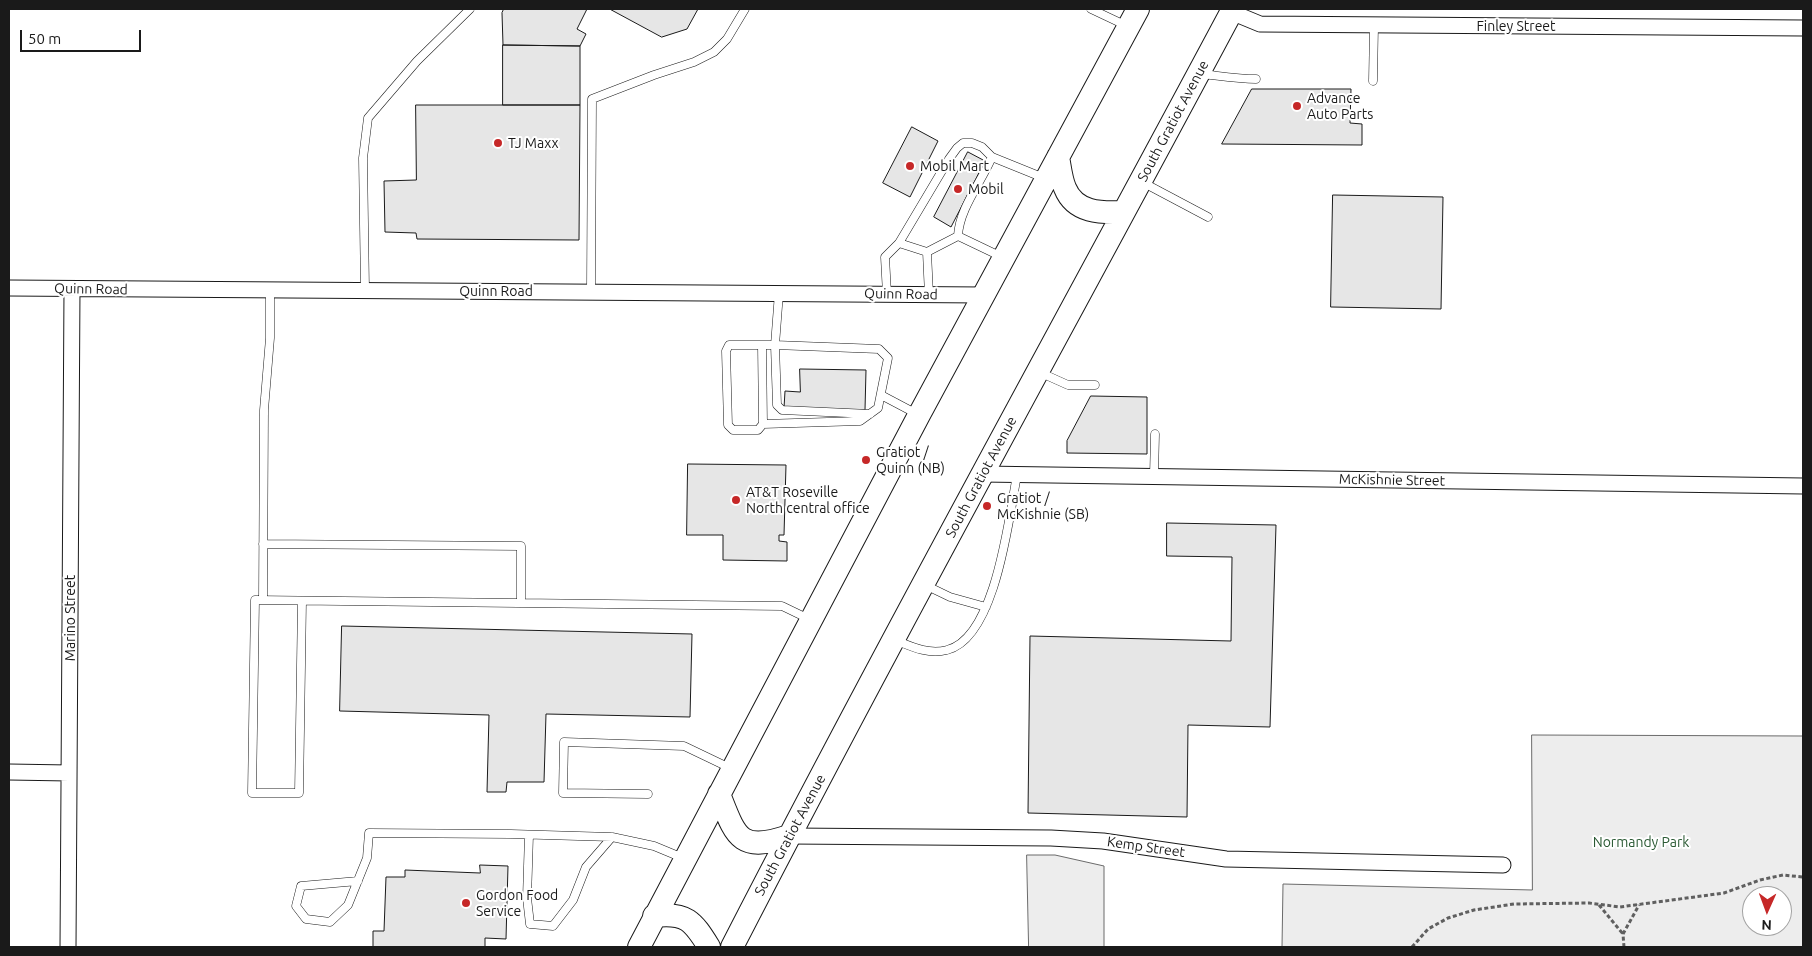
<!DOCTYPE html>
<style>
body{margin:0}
#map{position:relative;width:1812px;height:956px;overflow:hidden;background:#fff;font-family:Ubuntu,sans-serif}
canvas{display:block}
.frame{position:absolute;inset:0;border:10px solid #1a1a1a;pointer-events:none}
.north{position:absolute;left:1742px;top:886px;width:50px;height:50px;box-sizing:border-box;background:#fff;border:1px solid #a3a3a3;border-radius:50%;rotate:182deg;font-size:14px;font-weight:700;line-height:20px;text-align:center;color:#1a1a1a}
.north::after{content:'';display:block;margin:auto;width:18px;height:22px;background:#c62828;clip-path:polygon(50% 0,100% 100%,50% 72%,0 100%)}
.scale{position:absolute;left:20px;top:30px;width:121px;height:22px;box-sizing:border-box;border:2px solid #1a1a1a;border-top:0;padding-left:6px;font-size:15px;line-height:18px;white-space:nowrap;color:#1a1a1a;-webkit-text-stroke:4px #fff;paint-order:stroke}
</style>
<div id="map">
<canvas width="1812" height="956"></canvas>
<div class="frame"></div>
<div class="north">N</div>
<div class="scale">50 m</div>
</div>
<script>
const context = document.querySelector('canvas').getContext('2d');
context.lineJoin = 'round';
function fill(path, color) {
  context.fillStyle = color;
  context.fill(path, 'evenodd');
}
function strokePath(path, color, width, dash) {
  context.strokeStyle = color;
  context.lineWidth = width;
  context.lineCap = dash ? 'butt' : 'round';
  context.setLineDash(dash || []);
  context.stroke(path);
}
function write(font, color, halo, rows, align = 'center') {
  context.font = font + ' Ubuntu,sans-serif';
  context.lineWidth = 4;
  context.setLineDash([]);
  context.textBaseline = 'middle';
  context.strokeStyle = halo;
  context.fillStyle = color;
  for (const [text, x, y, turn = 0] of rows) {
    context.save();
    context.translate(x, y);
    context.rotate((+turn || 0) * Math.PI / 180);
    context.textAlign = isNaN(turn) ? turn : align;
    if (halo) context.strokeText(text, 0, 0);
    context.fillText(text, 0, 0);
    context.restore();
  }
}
const built = new Path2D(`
 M1532,735L1803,736V947H1282L1283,884L1532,890ZM1752,896H1782V926H1752Z
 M1027,855H1055L1104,866V947H1029Z`);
fill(built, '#ededed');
strokePath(built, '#6a6a6a', 1);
const building = new Path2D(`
 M504,9H587L577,29L586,34L580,46L503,45L502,13Z
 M610,9H698L687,29L662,37Z
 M503,45L580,46V105H503Z
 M1252,89H1351L1350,123L1362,124V145L1222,144Z
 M416,105H580L579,240L417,239L416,233L385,232L384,181L416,180Z
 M912,127L938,141L910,197L883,183Z
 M968,152L985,161L951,227L934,217Z
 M1333,195L1443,197L1441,309L1331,307Z
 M800,369L866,370L865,410L784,408L785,391L800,392Z
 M1091,396L1147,397V454L1067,453V441Z
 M688,464L786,465L784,535H779V541L787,542V561L723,560V535H687Z
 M1167,523L1276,525L1270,727L1188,725L1187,817L1028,813L1030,636L1231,641L1232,557L1167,556Z
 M342,626L692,634L690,717L546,714L544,782H507L506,792H487L489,715L340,711Z
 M480,865L508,866L506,939L485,938V947H373V931H384L386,877H405V870L480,873Z`);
fill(building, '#e6e6e6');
strokePath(building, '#1a1a1a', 1);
const lane = new Path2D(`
 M1091,9L1127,26
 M1202,74C1220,76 1238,79 1256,79
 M1373,81L1374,26
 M992,157C982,181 959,209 958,236L1002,257
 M1142,182L1208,217
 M899,243L927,252
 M365,290L363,158L368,118L417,61L470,9
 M591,291L592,99L654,75L694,62L714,52L727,39L745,9
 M887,294L885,257L899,243L949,159L957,148L963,143H972L982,147L992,157L1044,178
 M929,295L927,252L958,236
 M762,345L763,424L758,430H733L728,425L726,351L729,345H775L779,293
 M1039,372L1068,385H1095
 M881,395L917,414
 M763,424L860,421L878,408L888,358L879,349L775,345L777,405L782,410L870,414
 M1154,476L1155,434
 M263,544L521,546V603
 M925,585L950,597L986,607
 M263,600L264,410L270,338V290
 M302,601L299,793H252L255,600L782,606L809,619
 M895,640C912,647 929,655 947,650C996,638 1009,517 1017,475
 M648,794L563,793L564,742L684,746L730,768
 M529,835L527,898L530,924L553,926L573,900L586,867L612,837
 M358,881L301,886L296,906L306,919L330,922L348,905L367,858L369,833L511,834L612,837L654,846L683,858`);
const street = new Path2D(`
 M1231,12L1260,24L1803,28
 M9,288L983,295
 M982,474L1803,486
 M9,772L69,773
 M789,836L1051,838L1103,841L1226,859L1503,865
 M68,947L72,289`);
const primary = new Path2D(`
 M1058,157C1060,167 1061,179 1065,188C1075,213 1101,213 1123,212
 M719,794C736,837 739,853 789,836
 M654,916C686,912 693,921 709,947
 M639,947L919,415L1138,9
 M732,947C894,632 1066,322 1233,9`);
strokePath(lane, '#1a1a1a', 9);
strokePath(street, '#1a1a1a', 17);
strokePath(primary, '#1a1a1a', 24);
strokePath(new Path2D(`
 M1599,905L1623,934
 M1412,947L1428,929L1448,918L1474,910L1514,904L1589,903L1620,907L1724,893L1760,880L1783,875L1803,877
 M1624,947L1623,934L1639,905`), '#5f5f5f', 3, [4, 2.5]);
strokePath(lane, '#fff', 8);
strokePath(street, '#fff', 15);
strokePath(primary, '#fff', 22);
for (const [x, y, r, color] of [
 [1297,106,5,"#c62828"],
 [498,143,5,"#c62828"],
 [910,166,5,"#c62828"],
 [958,189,5,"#c62828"],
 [866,460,5,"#c62828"],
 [736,500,5,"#c62828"],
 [987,506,5,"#c62828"],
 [466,903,5,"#c62828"]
]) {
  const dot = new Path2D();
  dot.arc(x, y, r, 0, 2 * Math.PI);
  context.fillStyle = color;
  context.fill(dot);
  strokePath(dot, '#fff', 2);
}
write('14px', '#1a1a1a', '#fff', [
 ["Finley Street",1516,26],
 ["South Gratiot Avenue",1173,121,-62],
 ["Quinn Road",91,289,1],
 ["Quinn Road",496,291],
 ["Quinn Road",901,294,1],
 ["South Gratiot Avenue",981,477,-62],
 ["McKishnie Street",1392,480,1],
 ["Marino Street",70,618,-90],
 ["South Gratiot Avenue",790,835,-62],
 ["Kemp Street",1146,847,8]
]);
write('14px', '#1a1a1a', '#fff', [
 ["Advance",1307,98],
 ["Auto Parts",1307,114],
 ["TJ Maxx",508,143],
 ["Mobil Mart",920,166],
 ["Mobil",968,189],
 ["Gratiot /",876,452],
 ["Quinn (NB)",876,468],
 ["AT&T Roseville",746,492],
 ["North central office",746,508],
 ["Gratiot /",997,498],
 ["McKishnie (SB)",997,514],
 ["Gordon Food",476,895],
 ["Service",476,911]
], 'left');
write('14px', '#2b5a34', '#fff', [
 ["Normandy Park",1641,842]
]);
</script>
